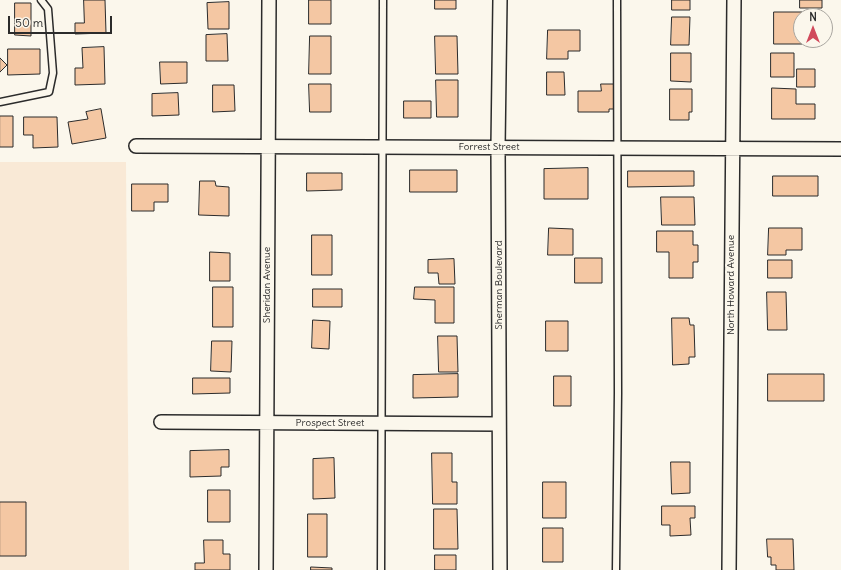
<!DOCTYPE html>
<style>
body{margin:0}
#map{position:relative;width:841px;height:570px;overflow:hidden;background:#fbf7ec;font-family:Delius,sans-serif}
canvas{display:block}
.north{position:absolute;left:793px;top:8px;width:40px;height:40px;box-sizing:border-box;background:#fbf7ec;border:1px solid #a8a59f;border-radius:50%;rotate:0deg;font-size:11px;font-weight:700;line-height:16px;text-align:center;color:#2b2b2b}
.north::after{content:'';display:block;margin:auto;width:14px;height:18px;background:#d1495b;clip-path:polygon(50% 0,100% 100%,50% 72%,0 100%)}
.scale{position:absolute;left:8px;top:16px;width:104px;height:18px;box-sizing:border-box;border:2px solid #2b2b2b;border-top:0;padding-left:5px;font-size:12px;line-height:14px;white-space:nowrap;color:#2b2b2b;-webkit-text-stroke:3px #fbf7ec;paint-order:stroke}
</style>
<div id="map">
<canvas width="841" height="570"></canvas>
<div class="north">N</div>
<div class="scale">50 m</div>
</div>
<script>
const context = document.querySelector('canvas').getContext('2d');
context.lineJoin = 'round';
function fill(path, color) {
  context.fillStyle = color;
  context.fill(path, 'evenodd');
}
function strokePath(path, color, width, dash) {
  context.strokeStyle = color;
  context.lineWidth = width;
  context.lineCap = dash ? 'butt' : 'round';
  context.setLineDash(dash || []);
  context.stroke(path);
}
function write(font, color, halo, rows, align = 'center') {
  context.font = font + ' Delius,sans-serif';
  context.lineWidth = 4;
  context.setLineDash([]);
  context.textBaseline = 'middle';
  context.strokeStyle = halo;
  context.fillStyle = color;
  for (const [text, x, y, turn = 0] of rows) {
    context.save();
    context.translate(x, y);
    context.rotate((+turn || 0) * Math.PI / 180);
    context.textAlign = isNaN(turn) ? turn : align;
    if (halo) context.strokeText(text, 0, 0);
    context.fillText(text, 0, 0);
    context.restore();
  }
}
fill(new Path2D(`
 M0,162H126L129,570H0Z`), '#f9e9d6');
const building = new Path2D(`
 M84,0H105L106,33L75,34V23H84Z
 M309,0H331V24H309Z
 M435,0H456V9H435Z
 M672,0H690V10H672Z
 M800,0H822V8H800Z
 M229,2V29H208L207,3Z
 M15,3H31V36L15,35Z
 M774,12H802V44H774Z
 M672,17H690L689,45H671Z
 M548,30H580V51H568V59H547Z
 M227,34L228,61H206V35Z
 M310,36H331V74H309Z
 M435,36H457L458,74H436Z
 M104,47L105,84L75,85V68H83L82,48Z
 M8,49H40V74L8,75Z
 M671,53H691V82L671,81Z
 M771,53H794V77H771Z
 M0,58L7,65L0,72Z
 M160,62H187V83L161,84Z
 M797,69H815V87H797Z
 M547,72H564L565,95H547Z
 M436,80H458V117H437Z
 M309,84H331V112H310Z
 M601,84H616L615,109H609V112H578V91H601Z
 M213,85H234L235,111L213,112Z
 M772,88L796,89V104H815V119H772Z
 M670,89H692V112H689V120H670Z
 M178,93L179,115L152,116V94Z
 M404,101H431V118H404Z
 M101,109L106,138L72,144L68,122L88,119L86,112Z
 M0,116H13V147H0Z
 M24,117H57L58,147L33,148V135H24Z
 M588,168V199H544V169Z
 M410,170H457V192H410Z
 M628,171H694V186L628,187Z
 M307,173H342V190L307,191Z
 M773,176H818V196H773Z
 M200,181H215L216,186L229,187V216L199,215Z
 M132,184H168V202H154V211H132Z
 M661,197H694L695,225H662Z
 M549,228L573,229V255H548Z
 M769,228H802V250H786V255H768Z
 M657,231H693V245H698V262H693V278H669V252H657Z
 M312,235H332V275H312Z
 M210,252L230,253V281H210Z
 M575,258H602V283H575Z
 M454,259L455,284H439L438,273H428V260Z
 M768,260H792V278H768Z
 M213,287H233V327H213Z
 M415,287H454V323H435V300L414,299Z
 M313,289H342V307H313Z
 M767,292H786L787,330H768Z
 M672,318H689L690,325H694L695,357H689V364L673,365Z
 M313,320L330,321L329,349L312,348Z
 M546,321H568V351H546Z
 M438,336H457L458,372H439Z
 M212,341H232L231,372L211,371Z
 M458,374V397L413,398V375Z
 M768,374H824V401H768Z
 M554,376H571V406H554Z
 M193,378H230V393L193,394Z
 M229,450V467H221V476L190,477V451Z
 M432,453H452V482H457V504H433Z
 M334,458L335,498L313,499V459Z
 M671,462H690V493L672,494Z
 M543,482H566V518H543Z
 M208,490H230V522H208Z
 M0,502H26V556H0Z
 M662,506H695V518H690L691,535L670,536V525H662Z
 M434,509H457L458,549H434Z
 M308,514H327V557H308Z
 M543,528H563V562H543Z
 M767,539H793L794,570H776V565H771V557H768Z
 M204,540H223V554H230V570H195V563H204Z
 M435,555H456V570H435Z
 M311,567L332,568V570H311Z`);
fill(building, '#f4c7a3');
strokePath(building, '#2b2b2b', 1);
const lane = new Path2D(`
 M0,102L49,92L53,73L48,9L41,0
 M381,570L383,0
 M616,570L618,393L617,0`);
const street = new Path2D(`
 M136,146L841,149
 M161,422L499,424
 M266,570L269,0
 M500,570L498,147L500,0
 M729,570L734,0`);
strokePath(lane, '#2b2b2b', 9);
strokePath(street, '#2b2b2b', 16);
strokePath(lane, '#fbf7ec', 6);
strokePath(street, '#fbf7ec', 13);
write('10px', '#2b2b2b', '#fbf7ec', [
 ["Forrest Street",489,147],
 ["Sheridan Avenue",267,285,-90],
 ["Sherman Boulevard",499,285,-90],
 ["North Howard Avenue",731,285,-90],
 ["Prospect Street",330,423]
]);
</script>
